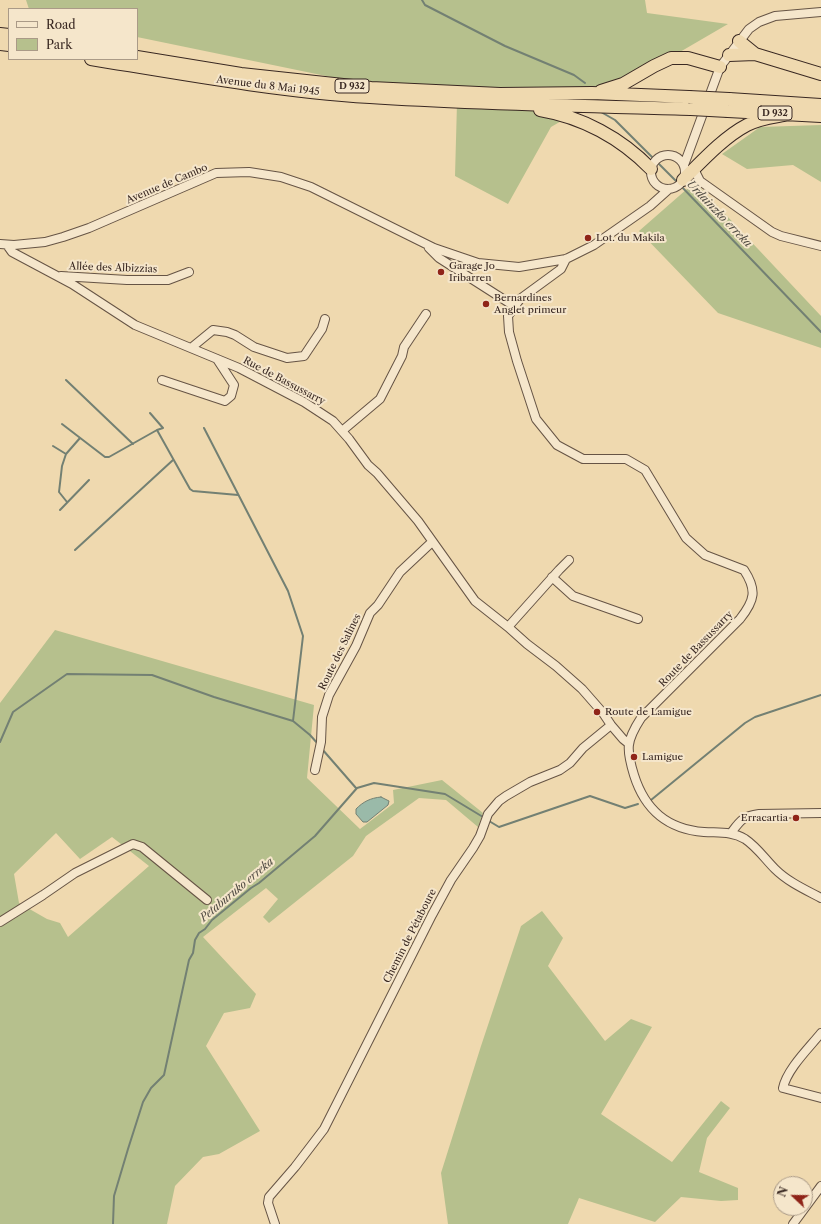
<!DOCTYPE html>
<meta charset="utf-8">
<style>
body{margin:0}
#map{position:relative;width:821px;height:1224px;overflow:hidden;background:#efd9af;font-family:"Libre Caslon Text",serif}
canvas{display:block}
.legend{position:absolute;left:8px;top:8px;width:130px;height:52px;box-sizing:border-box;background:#f5e6cb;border:1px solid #aa9a87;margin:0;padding:5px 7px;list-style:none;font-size:12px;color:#392822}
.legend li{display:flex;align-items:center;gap:8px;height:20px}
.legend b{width:20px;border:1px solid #aa9a87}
.north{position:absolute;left:773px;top:1176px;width:40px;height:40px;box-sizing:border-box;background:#f5e6cb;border:1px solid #aa9a87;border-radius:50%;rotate:292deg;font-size:11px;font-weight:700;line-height:16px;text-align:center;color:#392822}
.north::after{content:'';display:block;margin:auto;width:14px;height:18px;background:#8f2418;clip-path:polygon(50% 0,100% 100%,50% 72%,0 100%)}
</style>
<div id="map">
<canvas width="821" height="1224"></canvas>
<ul class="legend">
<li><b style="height:5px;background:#f5e6cb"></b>Road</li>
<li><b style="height:11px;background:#b6c08d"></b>Park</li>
</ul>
<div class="north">N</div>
</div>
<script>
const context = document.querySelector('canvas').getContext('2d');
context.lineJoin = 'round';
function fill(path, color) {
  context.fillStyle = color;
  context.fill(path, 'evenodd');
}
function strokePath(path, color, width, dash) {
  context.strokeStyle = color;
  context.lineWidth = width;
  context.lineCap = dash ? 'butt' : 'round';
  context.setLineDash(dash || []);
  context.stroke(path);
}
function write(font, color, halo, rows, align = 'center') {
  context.font = font + ' "Libre Caslon Text",serif';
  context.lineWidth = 4;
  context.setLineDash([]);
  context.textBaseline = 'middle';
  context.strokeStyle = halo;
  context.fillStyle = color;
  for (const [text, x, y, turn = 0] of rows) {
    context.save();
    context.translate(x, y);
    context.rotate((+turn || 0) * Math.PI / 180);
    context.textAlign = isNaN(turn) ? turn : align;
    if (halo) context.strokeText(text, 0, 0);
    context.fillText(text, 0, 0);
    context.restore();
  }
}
fill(new Path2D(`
 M26,0H645L647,13L728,24L551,127L508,204L455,176L457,103L137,37V9H29Z
 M821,125V182L793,165L747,169L722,154L760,127Z
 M695,182L821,316V348L718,313L639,231Z
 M55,630L314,705L307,778L360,829L394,803L393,790L442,780L483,813L478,827L446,800L419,798L366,836L353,856L269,923L263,917L278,899L266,888L203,937L256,994L250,1008L224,1013L206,1046L260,1131L219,1154L203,1157L175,1186L167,1224H0V703ZM56,833L80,859L112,837L149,866L68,937L60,923L47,919L19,903L14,874Z
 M542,911L563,938L548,966L605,1041L631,1019L652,1027L601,1114L672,1162L721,1101L730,1108L707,1138L699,1172L738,1188V1200L721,1201L681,1197L655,1222L579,1198L568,1224H448L441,1173L481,1046L521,926Z`), '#b6c08d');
const water = new Path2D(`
 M381,797L389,801L388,805L367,822H363L356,814V809C363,802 370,798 381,797Z`);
fill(water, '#9abaa9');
strokePath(water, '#738073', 1);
strokePath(new Path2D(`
 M422,0L425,5L505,46L574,75L585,83
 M601,112L615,120L679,184L821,332
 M66,380L133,444
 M150,413L163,428L157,430
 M62,424L105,457H109L157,430L190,489L193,491L238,495
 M204,428L288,591L303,636L293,721
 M53,446L66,454
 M67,502L59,492L62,466L66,454L80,438
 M60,510L89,480
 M75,550L173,460
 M0,742L13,712L67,674L152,675L214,697L293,721L310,735L318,744
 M322,749L356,788
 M651,800L745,723L755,717L821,695
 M489,821L499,827L590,796L625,808L638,804
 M113,1224L114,1196L128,1149L143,1102L151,1088L164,1075L189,960L193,953L195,940L199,933L205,929L212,920L251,888L259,883L315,836L357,788L374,783L445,794L483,817`), '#738073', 2);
const minor = new Path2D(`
 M651 172a17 17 0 1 1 34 0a17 17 0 1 1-34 0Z
 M684,165L720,67L749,29L759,22L775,16L821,12
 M694,169L700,181L772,232L781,236L821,246
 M0,244L14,245L45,242L63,237L89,228L216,173L249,172L281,177L311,187L434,248L478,263L519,267L566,259L594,245L650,206L669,189
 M7,245L12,252L72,284L135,325L239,368L304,402L333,421L349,439L368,465L377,473L418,521L475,601L508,627L527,644L556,666L582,689L603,713L611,725L623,739L628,743
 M429,248L439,258L514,306
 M566,259L561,269L520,299L508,316L509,332L517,361L536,419L557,445L583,459H626L645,470L686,538L705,555L744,570C757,590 755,600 740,619L641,718C626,741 626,749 634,775C645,810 667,829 704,832C718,833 732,831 745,839C757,847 765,859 775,869C788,882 806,890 821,898
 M61,276L127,280H168L189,272
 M191,348L213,330L227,332L235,335L254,347L287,358L304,356L322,329L325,319
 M162,380L225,401L231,396L234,385L217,359
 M342,431L380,399L402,356L404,347L426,314
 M552,577L573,596L638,619
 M508,627L559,570L569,560
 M315,770L321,742L322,717L329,695L356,646L370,613L378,605L400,572L432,542
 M731,833C740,821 743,816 759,814L821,813
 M0,922L43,895L75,873L133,844L142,847L207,900
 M821,1033C809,1048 787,1069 783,1088L821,1098
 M275,1224L268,1203L269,1197L295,1167L324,1129L432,915L451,880L473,848L480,836L488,814L499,801L506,796L530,782L560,770L570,763L583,748L611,725
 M793,1224L821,1186`);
const highway = new Path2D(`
 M0,34L9,35
 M739,41L755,54L821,74
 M0,44L9,45
 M729,55L755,54
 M137,57L241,74L371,88L500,94L592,93L689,97
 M91,59C183,74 276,91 370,97C477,104 584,106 691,109
 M601,91L623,84L654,66L671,58H688L720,67
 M729,99L821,105
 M540,110C582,117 621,138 651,169
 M728,111L821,116
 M683,180C702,161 724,137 747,125C760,118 775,117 789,114`);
strokePath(minor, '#665445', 10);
strokePath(highway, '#392822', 14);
strokePath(minor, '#f5e6cb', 8);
strokePath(highway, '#efd9af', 12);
const highwayBridge = new Path2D(`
 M689,97L729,99
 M691,109L728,111`);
strokePath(highwayBridge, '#392822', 14, []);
strokePath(highwayBridge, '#efd9af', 12);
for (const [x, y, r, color] of [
 [588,238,4,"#8f2418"],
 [441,272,4,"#8f2418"],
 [486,304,4,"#8f2418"],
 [597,712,4,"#8f2418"],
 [634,757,4,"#8f2418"],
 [796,818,4,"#8f2418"]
]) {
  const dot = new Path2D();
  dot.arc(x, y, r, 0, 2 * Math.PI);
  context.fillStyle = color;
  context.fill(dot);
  strokePath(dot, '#f5e6cb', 1.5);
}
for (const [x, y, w] of [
 [352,86,34],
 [775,113,34]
]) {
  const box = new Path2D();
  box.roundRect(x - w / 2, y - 7, w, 14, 3);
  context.fillStyle = '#f5e6cb';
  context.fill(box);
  strokePath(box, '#392822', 1);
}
write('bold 9px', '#392822', null, [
 ["D 932",352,86],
 ["D 932",775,113]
]);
write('10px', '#392822', '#f5e6cb', [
 ["Avenue du 8 Mai 1945",268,86,7],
 ["Avenue de Cambo",167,184,-23],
 ["Allée des Albizzias",113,268,2],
 ["Rue de Bassussarry",284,381,28],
 ["Route de Bassussarry",696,649,-46],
 ["Route des Salines",340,652,-64],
 ["Chemin de Pétaboure",410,936,-63]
]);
write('10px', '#392822', '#f5e6cb', [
 ["Lot. du Makila",596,238],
 ["Garage Jo",449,266],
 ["Iribarren",449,278],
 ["Bernardines",494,298],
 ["Anglet primeur",494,310],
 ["Route de Lamigue",605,712],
 ["Lamigue",642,757],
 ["Erracartia",788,818,"right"]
], 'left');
write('italic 11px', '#514c44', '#f5e6cb', [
 ["Urdainzko erreka",719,214,46],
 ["Petaburuko erreka",237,890,-40]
]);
</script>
